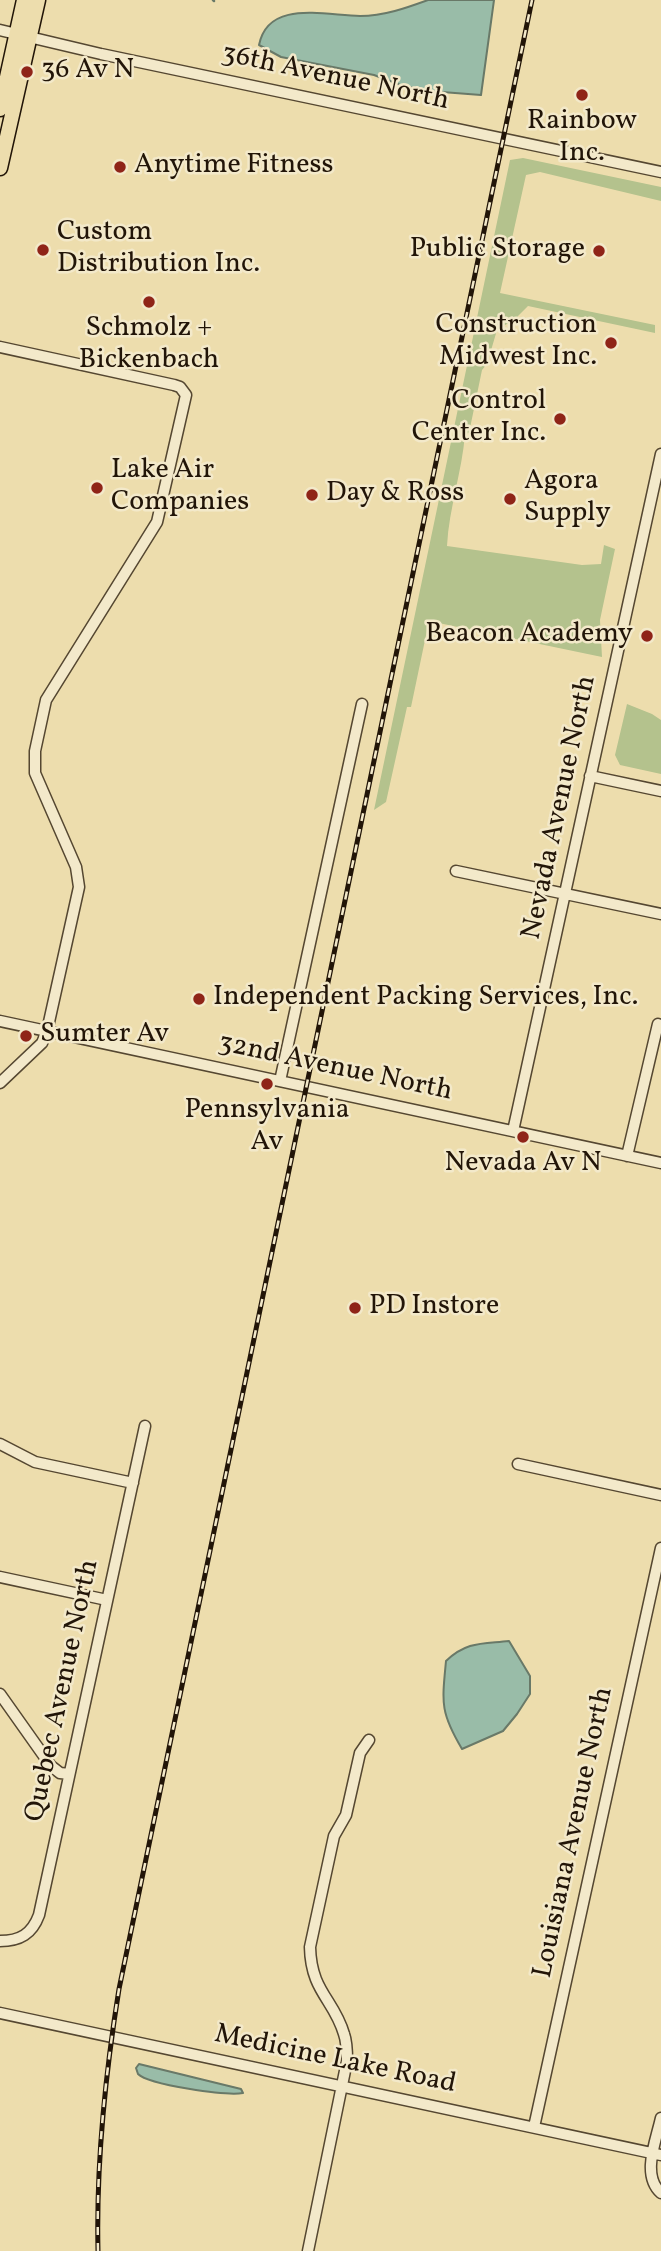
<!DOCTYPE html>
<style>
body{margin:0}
canvas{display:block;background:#edddad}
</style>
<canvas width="661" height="2251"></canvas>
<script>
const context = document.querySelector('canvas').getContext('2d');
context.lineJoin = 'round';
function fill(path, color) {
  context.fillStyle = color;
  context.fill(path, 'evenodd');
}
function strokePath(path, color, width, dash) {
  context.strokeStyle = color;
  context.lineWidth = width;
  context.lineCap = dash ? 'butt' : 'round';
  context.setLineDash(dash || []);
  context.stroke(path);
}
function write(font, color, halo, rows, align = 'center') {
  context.font = font + ' Vollkorn,serif';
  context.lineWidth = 5;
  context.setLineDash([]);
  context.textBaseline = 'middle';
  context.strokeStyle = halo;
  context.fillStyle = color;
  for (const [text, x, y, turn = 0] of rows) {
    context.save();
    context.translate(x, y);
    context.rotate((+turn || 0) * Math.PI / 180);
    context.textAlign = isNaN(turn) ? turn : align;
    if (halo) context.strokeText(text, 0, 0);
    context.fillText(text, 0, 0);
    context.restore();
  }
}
fill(new Path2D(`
 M523,158L661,187V201L540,172L526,175L500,293L655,325V333L528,306L515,319L497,330L487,364L482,370L469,433L465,434C462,472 449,508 447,546L582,565L601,564L604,545L615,549L600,620L602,657L429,621L411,707H407L386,802L374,810L510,160Z
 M627,704L652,714L661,720V774L620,765L615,755Z`), '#b4c28d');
const water = new Path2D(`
 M428,0H494L481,95L429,91L403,86L374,75L281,57L259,45C268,0 322,15 360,16C384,16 406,8 428,0Z
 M509,1641L530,1676V1694L517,1714L503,1731L462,1749C440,1712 442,1703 446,1661C467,1641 483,1644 509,1641Z
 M139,2064L241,2089L243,2093C227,2096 149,2085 138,2074L136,2068Z`);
fill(water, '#99bca8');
strokePath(water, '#697968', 2);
strokePath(new Path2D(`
 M213,0L214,1`), '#697968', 2.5);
const minor = new Path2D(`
 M0,30L101,54L661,172
 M0,347L174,385L180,387L186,395L157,522L46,700L35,751V773L76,867L79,887L47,1031L42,1043L0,1083
 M590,776L661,791
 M456,871L661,914
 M0,1021L661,1163
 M280,1081L362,704
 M513,1131L661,454
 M627,1156L658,1024
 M0,1444L35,1462L133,1483
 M518,1464L661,1495
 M0,1577L107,1600
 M0,1694L51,1766L60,1773L69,1774
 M0,1941C20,1941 32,1934 39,1915L145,1426
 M0,2013L661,2155
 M661,2118C656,2141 641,2175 661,2193
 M534,2127L661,1548
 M308,2251L347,2061C347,2052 347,2042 344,2034C334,1999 311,1992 310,1947L334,1836L346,1815L360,1753L369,1740`);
const major = new Path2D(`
 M0,109L24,0
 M0,168L38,0`);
strokePath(minor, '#554731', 13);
strokePath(major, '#221508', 17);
strokePath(minor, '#f3e9ca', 10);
strokePath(major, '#edddad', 14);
const rail = new Path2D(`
 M98,2251C96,2163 105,2076 119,1989L532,0`);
strokePath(rail, '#221508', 5);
strokePath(rail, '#f3e9ca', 2.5, [8]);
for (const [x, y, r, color] of [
 [27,72,7,"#8f2418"],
 [582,95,7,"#8f2418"],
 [120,167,7,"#8f2418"],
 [43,250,7,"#8f2418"],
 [599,251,7,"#8f2418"],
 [149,302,7,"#8f2418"],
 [611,343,7,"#8f2418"],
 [560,419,7,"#8f2418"],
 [97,488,7,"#8f2418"],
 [312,495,7,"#8f2418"],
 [510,499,7,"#8f2418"],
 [647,636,7,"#8f2418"],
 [199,999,7,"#8f2418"],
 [26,1036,7,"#8f2418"],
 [267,1084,7,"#8f2418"],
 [523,1137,7,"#8f2418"],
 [355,1308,7,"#8f2418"]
]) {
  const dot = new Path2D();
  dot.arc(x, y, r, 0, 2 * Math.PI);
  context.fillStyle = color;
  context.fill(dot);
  strokePath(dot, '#f3e9ca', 2.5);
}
write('28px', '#221508', '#f3e9ca', [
 ["36 Av N",41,72],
 ["Rainbow",582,123,"center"],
 ["Inc.",582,155,"center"],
 ["Anytime Fitness",134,167],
 ["Custom",57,234],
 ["Distribution Inc.",57,266],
 ["Public Storage",585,251,"right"],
 ["Construction",597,327,"right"],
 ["Midwest Inc.",597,359,"right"],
 ["Schmolz +",149,330,"center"],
 ["Bickenbach",149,362,"center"],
 ["Control",546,403,"right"],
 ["Center Inc.",546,435,"right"],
 ["Lake Air",111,472],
 ["Companies",111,504],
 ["Agora",524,483],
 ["Supply",524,515],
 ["Day & Ross",326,495],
 ["Beacon Academy",633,636,"right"],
 ["Independent Packing Services, Inc.",213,999],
 ["Sumter Av",40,1036],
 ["Pennsylvania",267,1112,"center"],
 ["Av",267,1144,"center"],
 ["Nevada Av N",523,1165,"center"],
 ["PD Instore",369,1308]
], 'left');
write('28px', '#221508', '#f3e9ca', [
 ["36th Avenue North",335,79,12],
 ["Nevada Avenue North",561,808,-78],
 ["32nd Avenue North",335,1069,12],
 ["Quebec Avenue North",64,1691,-78],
 ["Louisiana Avenue North",575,1833,-78],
 ["Medicine Lake Road",335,2061,12]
]);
</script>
